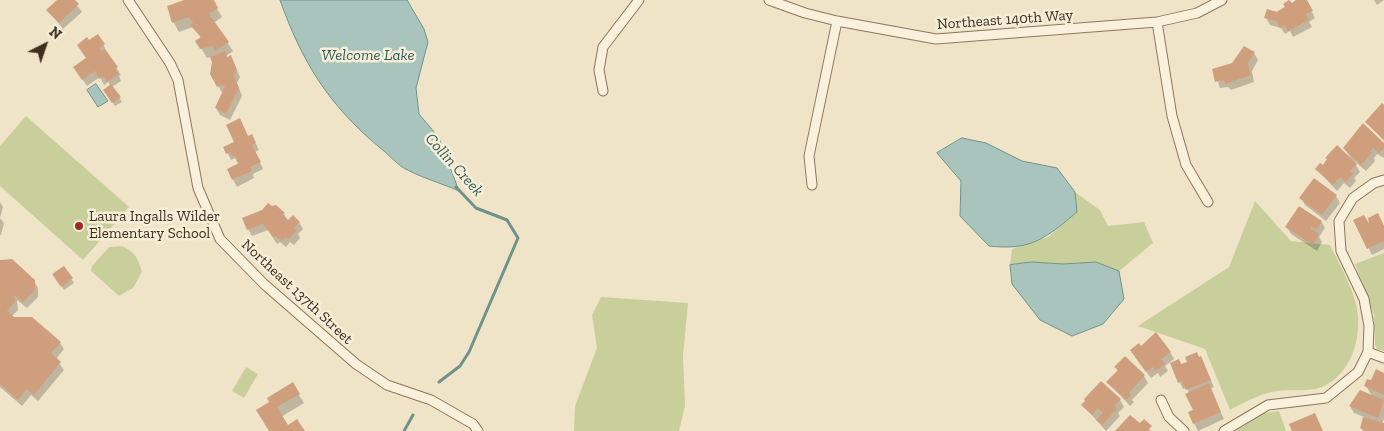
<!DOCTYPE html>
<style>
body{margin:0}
#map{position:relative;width:1384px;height:431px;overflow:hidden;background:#f0e4c8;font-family:"Zilla Slab",serif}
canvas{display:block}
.north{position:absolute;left:20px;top:20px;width:50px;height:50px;-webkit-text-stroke:4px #f7eed8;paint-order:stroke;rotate:41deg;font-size:14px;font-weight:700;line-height:20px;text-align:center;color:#3d2e20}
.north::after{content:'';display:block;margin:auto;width:18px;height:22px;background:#3d2e20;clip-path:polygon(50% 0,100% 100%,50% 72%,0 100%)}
</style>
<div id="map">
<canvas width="1384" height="431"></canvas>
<div class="north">N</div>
</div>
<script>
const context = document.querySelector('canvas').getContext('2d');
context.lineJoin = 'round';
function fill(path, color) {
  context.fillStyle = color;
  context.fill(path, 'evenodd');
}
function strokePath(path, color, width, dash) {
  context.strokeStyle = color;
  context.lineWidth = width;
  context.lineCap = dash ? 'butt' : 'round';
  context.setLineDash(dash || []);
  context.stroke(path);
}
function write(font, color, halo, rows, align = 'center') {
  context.font = font + ' "Zilla Slab",serif';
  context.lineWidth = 5;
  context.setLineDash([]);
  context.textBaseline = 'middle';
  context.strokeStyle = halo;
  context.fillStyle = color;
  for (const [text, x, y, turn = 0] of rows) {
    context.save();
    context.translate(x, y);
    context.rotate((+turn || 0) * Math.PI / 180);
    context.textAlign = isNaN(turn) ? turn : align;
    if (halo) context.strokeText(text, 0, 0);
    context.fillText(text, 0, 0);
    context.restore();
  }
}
fill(new Path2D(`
 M26,116L129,207L83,260L0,186V146Z
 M1075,192L1100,210L1108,226L1144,222L1153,243L1119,271L1096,262L1063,264L1032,262L1010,265L1012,249L1048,237L1077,212Z
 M1255,201L1291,241L1330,245C1340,266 1356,292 1358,316C1360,344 1349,375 1322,387C1306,393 1288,388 1272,392C1258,395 1243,403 1230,410L1205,349L1138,326L1229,267Z
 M122,246C135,252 138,258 142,272L133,288L119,296L91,271L92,266L109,247Z
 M1384,253V351L1377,349L1375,345L1374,315L1355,264Z
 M601,297L688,303L683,356L685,406L679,431H574L575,406L597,348L592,315Z
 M246,367L258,374L244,398L232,391Z
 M1279,411L1286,431H1235L1265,413Z`), '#c9cf9b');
const water = new Path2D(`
 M280,0H407L424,29L428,42L416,88L419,114L439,138L459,191C441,183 419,177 402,167C394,161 387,153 379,147C328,104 302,62 280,0Z
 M96,84L108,101L98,107L87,90Z
 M962,138L986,143L1022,161L1057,168L1075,192L1077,212C1046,238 1031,251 989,246L960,216L961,181L937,153Z
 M1032,262L1063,264L1096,262L1119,271L1124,299L1103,324L1072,336L1040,320L1012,284L1010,265Z`);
fill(water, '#a9c4bc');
strokePath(water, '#6f938a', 1);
fill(new Path2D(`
 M58,0H73L82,12L63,29L48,10Z
 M188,0H212L222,17L214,23L233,51L222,59L234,64L240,77L237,83L242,96L230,120L220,115L216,108L223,94L211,74L213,62L211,57L207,58L197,41L201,38L193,27L179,32L174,23L169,7Z
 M1297,0H1306L1315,18L1309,22L1312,27L1293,37L1290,31L1285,34L1281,28L1270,25L1266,18Z
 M1384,0L1377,5L1374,0Z
 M89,42L104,45L106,52L121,75L119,76L121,81L112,87L122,102L115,106L107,94L111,86L108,82L104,85L100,77L87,86L79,74L87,59Z
 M1254,53L1258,60L1252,71L1254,82L1231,90L1228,87L1220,88L1214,70L1233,64Z
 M1384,107V141L1367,122Z
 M248,137L255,142L259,150L255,152L263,169L253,174L254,178L237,187L228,170L238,164L235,158L231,160L225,148Z
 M1384,145V158L1377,154L1374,158L1375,161L1366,171L1353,160L1360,172L1354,178L1356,181L1350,188L1344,183L1337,191L1317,169L1352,160L1344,148Z
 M1336,196L1340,203L1326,221L1305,205L1301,198Z
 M0,202L3,207L0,218L4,223L1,235H0Z
 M284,214L288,221L299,222L303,229L298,234L300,238L294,245L290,242L286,247L280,242L277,244L268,230L252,236L248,229Z
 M1364,216L1373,229L1384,227V249L1372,255L1355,221Z
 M1321,221L1325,228L1319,237L1322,242L1317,251L1291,234L1287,227Z
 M0,262L34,281L38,288V297L27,308L17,300L18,310L11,317L60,343L64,349L56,359L64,370L38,401L31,395L22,406L0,387Z
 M64,268L74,283L64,290L54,275Z
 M1141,347L1170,352L1174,359L1165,366L1168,371L1160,377L1158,373L1151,378L1135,357Z
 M1125,357L1144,376L1148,383L1132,400L1134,402L1130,406L1108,382L1118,371L1116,367Z
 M1171,364L1204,365L1214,387L1210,389L1224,419L1198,431L1189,413L1194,411L1189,393L1187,388L1183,389Z
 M1384,374V419L1382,424L1384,425V431H1363L1361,427L1364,417L1354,413L1350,406L1372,396L1366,386Z
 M292,384L304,403L281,417L287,427L303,431H271L270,402Z
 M1118,396L1124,407L1118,413L1120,416L1106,431L1083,405L1086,402Z`), '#0003');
strokePath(new Path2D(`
 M439,382L460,366L469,352L518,238L507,220L476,208L456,187
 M404,431L413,415`), '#6f938a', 3);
fill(new Path2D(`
 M57,0H75L79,4L59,23L46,10Z
 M184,0H214L218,8L209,14L229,42L215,51L212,46L200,49L195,41L201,37L190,25L193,23L189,17L172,23L167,6Z
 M1289,0L1292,3L1296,0H1307L1313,11L1306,14L1309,20L1288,31L1285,25L1280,28L1276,21L1264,18L1267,9L1277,12L1285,7L1283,4Z
 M98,34L105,44L99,48L102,51L105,49L118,67L115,69L119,74L107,82L104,76L99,79L95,71L82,80L73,67L86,58L77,45L87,37L89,40Z
 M1244,46L1255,52L1248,63L1251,75L1226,84L1223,80L1215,82L1212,69L1232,63Z
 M225,51L227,57L231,55L237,70L234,76L239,88L226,114L215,108L225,86L222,85L217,87L210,74L212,62L210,57Z
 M111,84L121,97L112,103L103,90Z
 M1382,103L1384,105V140L1365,122Z
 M240,118L248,136L252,134L256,143L252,145L261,162L250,167L252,171L232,180L227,169L239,163L235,156L233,157L230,152L226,154L223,147L234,142L226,125Z
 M1363,123L1384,143V148L1379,153L1373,148L1370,151L1372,153L1361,165L1343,148Z
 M1337,145L1357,164L1350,171L1353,174L1345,182L1340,177L1333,185L1315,169L1320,163L1323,165L1327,159L1325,158Z
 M1314,178L1337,195L1322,215L1299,198Z
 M268,203L272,206L276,205L285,213L283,215L288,220L293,215L300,222L294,228L297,230L289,239L286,237L281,241L276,236L273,237L263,224L247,230L242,218L262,210Z
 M1299,206L1322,221L1316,230L1311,226L1310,228L1319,234L1313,245L1285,227Z
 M1378,213L1384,226V241L1367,249L1353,220L1364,215L1369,224L1368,218Z
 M12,259L35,280V290L23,302L14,295L15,302L7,311L14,317H32L61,342L51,353L61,362L34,395L27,389L18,400L0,384V260Z
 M64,266L73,278L61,287L52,274Z
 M1156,332L1171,352L1161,359L1165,364L1156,371L1153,367L1146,372L1130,350L1139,343L1141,346Z
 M1197,352L1199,357L1201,356L1211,380L1186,390L1182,381L1178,383L1170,363L1179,359L1181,364L1187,362L1185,357Z
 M1125,356L1145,375L1129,393L1131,395L1126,400L1106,382L1118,370L1114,367Z
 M1376,369L1384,373V395L1364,386L1367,379L1371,380Z
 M1101,381L1121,399L1114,406L1117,409L1102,425L1096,420L1103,413L1098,408L1092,415L1081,405L1085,401L1084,399Z
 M293,382L300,394L277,407L288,425L297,419L305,431H269L256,410L269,402L267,398Z
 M1209,383L1221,412L1193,424L1188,412L1193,410L1185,394Z
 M1360,390L1384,400L1378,418L1349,406Z
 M1315,413L1323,431H1292L1289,424Z
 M1130,415L1140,423L1144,419L1152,426L1149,429L1151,431H1115Z
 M1363,417L1384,423V431H1365L1360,428Z`), '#cf9f7d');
const street = new Path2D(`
 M128,0L170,63L178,80L198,188L220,239L264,284L356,364L387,385L431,400L473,424L478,431
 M769,0L805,13L837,21L936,39L1157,22L1197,13L1222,0
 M1157,22L1172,116L1186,165L1208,202
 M603,91L599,70L603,47L639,0
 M812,185L809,156L837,21
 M1368,352L1384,358
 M1161,400L1169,417L1184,431
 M1224,431L1268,405L1326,398L1358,372L1368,352L1369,326L1364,299L1341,251L1339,221L1353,198L1374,183L1384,180`);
strokePath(street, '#8d765c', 11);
strokePath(street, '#faf1dc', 9);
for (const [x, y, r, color] of [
 [79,226,5,"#9e2a2b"]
]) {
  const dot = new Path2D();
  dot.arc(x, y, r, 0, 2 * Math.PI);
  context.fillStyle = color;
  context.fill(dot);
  strokePath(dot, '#f7eed8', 2);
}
write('15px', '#3d2e20', '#f7eed8', [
 ["Northeast 140th Way",1005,20,-4],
 ["Northeast 137th Street",297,292,43]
]);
write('15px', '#3d2e20', '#f7eed8', [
 ["Laura Ingalls Wilder",89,217],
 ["Elementary School",89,234]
], 'left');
write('italic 16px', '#2f5d5a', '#f7eed8', [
 ["Welcome Lake",368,55],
 ["Collin Creek",454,165,48]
]);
</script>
